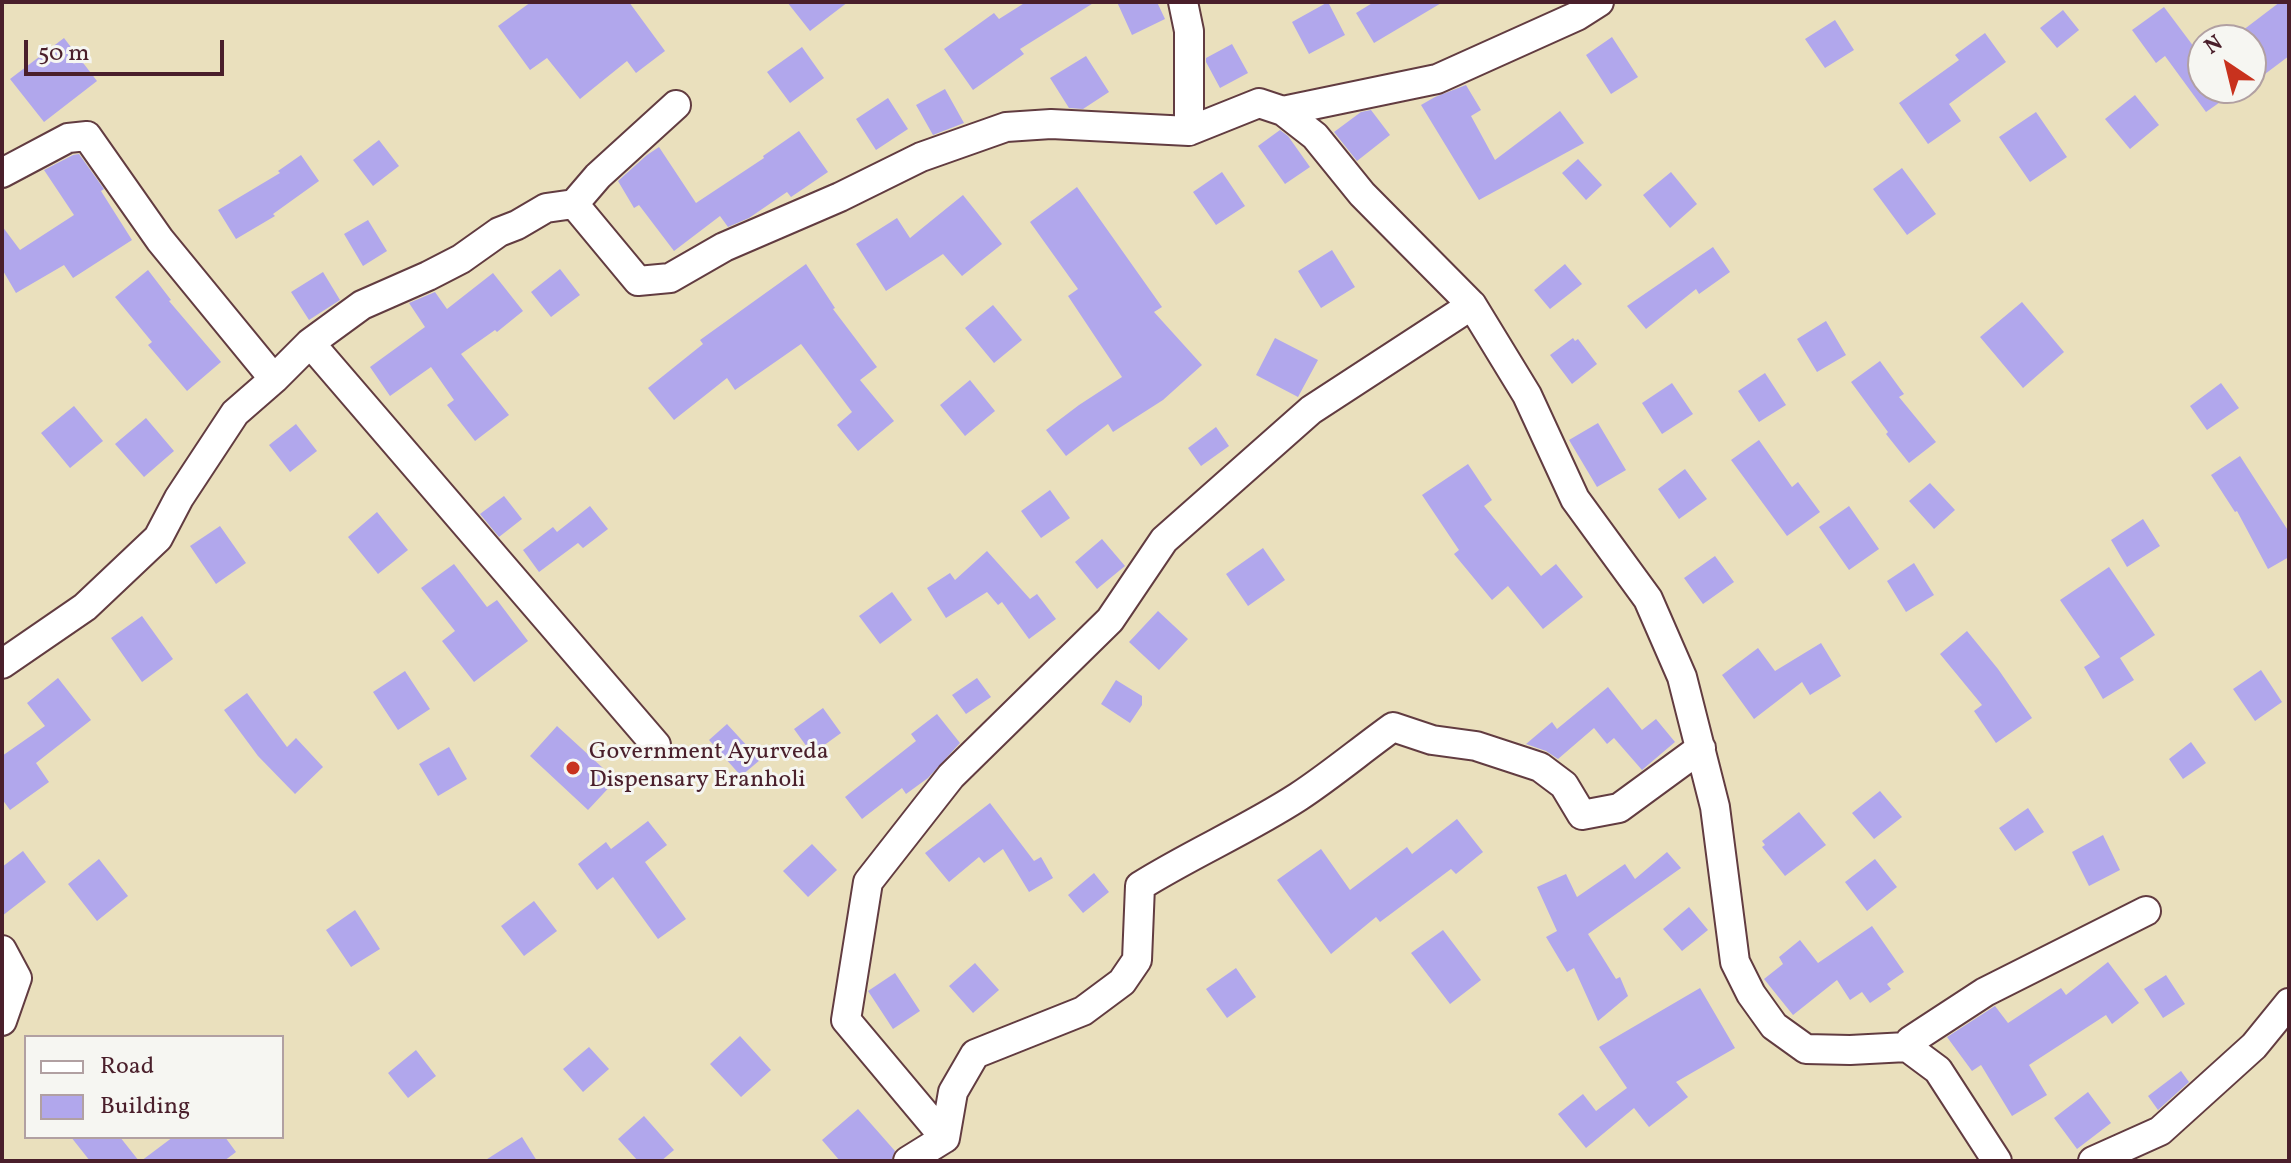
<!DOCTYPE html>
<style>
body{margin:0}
#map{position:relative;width:2291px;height:1163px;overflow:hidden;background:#eae0bd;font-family:Vollkorn,serif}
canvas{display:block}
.frame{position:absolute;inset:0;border:4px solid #4a1f2b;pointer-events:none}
.legend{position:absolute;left:24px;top:1035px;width:260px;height:104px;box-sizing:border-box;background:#f6f6f2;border:2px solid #b1a0a2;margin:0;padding:10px 14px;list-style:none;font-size:24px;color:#4a1f2b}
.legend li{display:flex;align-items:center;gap:16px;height:40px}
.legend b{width:40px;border:2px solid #b1a0a2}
.north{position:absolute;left:2187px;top:24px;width:80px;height:80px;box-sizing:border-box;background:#f6f6f2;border:2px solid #b1a0a2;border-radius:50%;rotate:325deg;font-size:22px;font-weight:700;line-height:32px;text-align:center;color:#4a1f2b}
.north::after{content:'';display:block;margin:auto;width:28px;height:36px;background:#c8321e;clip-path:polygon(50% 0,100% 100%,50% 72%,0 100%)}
.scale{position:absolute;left:24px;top:40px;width:200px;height:36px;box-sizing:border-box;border:4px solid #4a1f2b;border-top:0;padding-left:10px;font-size:24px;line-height:28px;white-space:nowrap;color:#4a1f2b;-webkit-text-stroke:6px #f6f6f2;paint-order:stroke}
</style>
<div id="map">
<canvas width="2291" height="1163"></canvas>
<div class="frame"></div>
<ul class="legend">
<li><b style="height:10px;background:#fff"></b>Road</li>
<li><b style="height:22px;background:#b1a7ec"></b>Building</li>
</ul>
<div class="north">N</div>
<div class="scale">50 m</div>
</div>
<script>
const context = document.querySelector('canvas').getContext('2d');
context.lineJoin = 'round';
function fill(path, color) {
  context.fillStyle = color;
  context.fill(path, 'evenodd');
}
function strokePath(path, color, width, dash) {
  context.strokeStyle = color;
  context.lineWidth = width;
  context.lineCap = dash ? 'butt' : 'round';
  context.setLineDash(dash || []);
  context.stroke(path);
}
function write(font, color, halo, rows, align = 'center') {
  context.font = font + ' Vollkorn,serif';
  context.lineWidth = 6;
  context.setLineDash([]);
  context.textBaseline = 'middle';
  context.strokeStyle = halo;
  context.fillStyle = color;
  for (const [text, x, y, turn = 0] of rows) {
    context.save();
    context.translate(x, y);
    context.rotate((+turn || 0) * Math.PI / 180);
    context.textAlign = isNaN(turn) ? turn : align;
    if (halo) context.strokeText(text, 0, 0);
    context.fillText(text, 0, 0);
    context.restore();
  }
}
fill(new Path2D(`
 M531,2H629L665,51L636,73L627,61L580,99L547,58L530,70L498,26Z
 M787,2H848L810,31Z
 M1026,2H1095L1020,49L1024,54L973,90L944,49L994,13L999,19Z
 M1117,2H1157L1165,19L1132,35Z
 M1328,2L1345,35L1309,54L1292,22Z
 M1374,2H1443L1374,43L1356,13Z
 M2280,2H2289V56L2265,74L2251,55V40H2230Z
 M2164,7L2203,59V88H2240L2206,112L2165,56L2156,63L2132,30Z
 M2063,10L2079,30L2057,48L2040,28Z
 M1835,20L1854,50L1825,68L1805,39Z
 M1985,33L2006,62L1949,104L1961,121L1928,144L1899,103L1959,60L1955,55Z
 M1612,37L1638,77L1611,94L1586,55Z
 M64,38L97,81L44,122L10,79Z
 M1232,44L1248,73L1220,88L1206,62V58Z
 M802,47L824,78L790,103L767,72Z
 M1086,56L1109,92L1083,109L1069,108L1050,78Z
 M1466,85L1481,110L1471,116L1495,160L1560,111L1584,143L1479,200L1421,105L1435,97Z
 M945,89L964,123L933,135L916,105Z
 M2135,95L2159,125L2130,149L2105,119Z
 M888,98L908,129L876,150L856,119Z
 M1371,110L1390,135L1357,161L1334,132L1361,112Z
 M2036,112L2067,157L2030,182L1999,137Z
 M1280,130L1288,136L1310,167L1285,184L1258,146Z
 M799,131L828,172L791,197L787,192L749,218L728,227L720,216L674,251L639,205L634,208L618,181L647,155L659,147L696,203L764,158L763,156Z
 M379,140L399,166L373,186L353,160Z
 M79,154L104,189L101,191L132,240L73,278L64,265L16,293L2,269V226L20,250L74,215L44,170L73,155Z
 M301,155L319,181L273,214L275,216L236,239L218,210L280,173L278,171Z
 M1578,159L1602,185L1586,200L1562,173Z
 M1902,168L1936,214L1907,235L1873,189Z
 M1222,172L1245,206L1216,225L1193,192Z
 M1671,172L1697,204L1670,228L1643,195Z
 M1077,187L1162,307L1154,312L1202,365L1163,400L1113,432L1108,424L1066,456L1046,430L1079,405L1122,377L1068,296L1078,289L1030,222Z
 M963,195L1002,244L962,276L943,254L886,291L856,244L897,218L910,238Z
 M368,220L387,251L363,266L344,234Z
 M1713,247L1730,272L1699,294L1696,289L1646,329L1627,306Z
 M1332,250L1355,287L1321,308L1298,271Z
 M806,264L835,308L833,309L877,367L860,380L894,421L858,451L837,425L852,412L801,344L735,390L727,378L674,420L648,388L703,344L700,340Z
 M1565,264L1582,284L1550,309L1534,290Z
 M560,269L580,295L551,317L531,292Z
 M148,270L171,300L169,301L221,362L187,391L148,345L152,342L115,297Z
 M323,272L340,300L309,320L291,292Z
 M493,273L523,311L497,332L495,330L461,354L509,415L475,441L447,405L454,400L431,367L390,396L370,367L425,327L409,303L435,292L447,309Z
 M2022,302L2064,352L2023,388L1980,337Z
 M993,305L1022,340L994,363L965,328Z
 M1826,321L1846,355L1817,372L1797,339Z
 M1275,338L1318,360L1298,397L1256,375Z
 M1573,338L1575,341L1578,339L1597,364L1572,384L1550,355Z
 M1880,361L1904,394L1899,397L1936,442L1909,463L1886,434L1888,432L1851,382Z
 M1765,373L1786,405L1759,422L1738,391Z
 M970,380L995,411L965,436L940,405Z
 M1672,383L1693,414L1662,434L1642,403Z
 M2221,383L2239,408L2207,430L2190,406Z
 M74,406L103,441L70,468L41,433Z
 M146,418L174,451L144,477L115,444Z
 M1598,423L1626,470L1597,487L1569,440Z
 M296,424L317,451L290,472L269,445Z
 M1216,427L1229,446L1201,466L1188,448Z
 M1759,440L1792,487L1798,482L1820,512L1787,536L1731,460Z
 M2240,456L2289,532V557L2268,569L2237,511L2235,512L2211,475Z
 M1468,464L1492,500L1484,506L1541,576L1556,564L1583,597L1543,629L1508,586L1492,600L1454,554L1459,550L1422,495Z
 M1685,469L1707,499L1679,519L1658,489Z
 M1930,483L1955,510L1934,529L1909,501Z
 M1050,490L1070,518L1041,538L1021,511Z
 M504,496L522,519L499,537L480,514Z
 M590,506L608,529L583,548L578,543L539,572L523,550L553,527L557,532Z
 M1849,506L1879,549L1849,570L1819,527Z
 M377,512L408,550L378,574L348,537Z
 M2143,519L2160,546L2127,567L2111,540Z
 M220,526L246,563L216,584L190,546Z
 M1102,539L1125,566L1097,589L1075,562Z
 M1263,548L1285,580L1248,606L1226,574Z
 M987,551L1030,599L1037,594L1056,619L1029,639L1002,602L998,605L987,592L946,618L927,588L950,573L955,580Z
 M1715,556L1734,582L1703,604L1684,578Z
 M1914,563L1934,595L1906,612L1887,581Z
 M454,564L487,607L497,600L528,641L474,682L442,641L455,631L421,588Z
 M2109,567L2155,635L2120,658L2134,680L2103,699L2084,667L2100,657L2060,600Z
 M892,592L912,620L880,644L859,616Z
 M1158,611L1188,639L1159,670L1129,642Z
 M142,616L173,659L142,682L111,638Z
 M1967,631L1998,669L2032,718L1996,743L1974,711L1982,705L1940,654Z
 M1821,643L1841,676L1810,695L1802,682L1754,719L1722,675L1758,648L1775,671Z
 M2261,670L2282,702L2255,721L2233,689Z
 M405,671L430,709L398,730L373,692Z
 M58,678L91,720L36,763L49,782L10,810L2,799V756L45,726L27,703Z
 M977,678L991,697L966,714L952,695Z
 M1116,680L1142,696V705L1130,723L1101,704Z
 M1608,687L1642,730L1656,719L1675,742L1642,770L1614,738L1607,744L1594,728L1558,759L1546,751L1526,744L1552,722L1557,729Z
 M247,693L287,747L296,738L323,767L295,794L258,756L224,710Z
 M823,708L841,733L812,754L794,729Z
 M937,714L960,743L928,778L906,794L902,788L862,819L845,797L916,741L911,734Z
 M727,724L760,760L741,776L709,740Z
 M557,726L616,780L588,810L530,756Z
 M2191,742L2206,763L2183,779L2169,759Z
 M449,747L467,779L438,796L419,764Z
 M1880,791L1902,817L1874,839L1852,813Z
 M990,803L1034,861L1041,857L1053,878L1029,892L1003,849L984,863L979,857L949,882L925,853Z
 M2028,808L2044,832L2015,851L1999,828Z
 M1799,812L1826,845L1785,876L1762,847L1765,845L1762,841Z
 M1457,819L1483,852L1456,874L1451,869L1380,922L1376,917L1331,954L1277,880L1321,849L1350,890L1407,847L1412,854Z
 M648,821L667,845L645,862L686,919L658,939L613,877L597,890L578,864L606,842L611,849Z
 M2103,835L2120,870L2089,886L2072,852Z
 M812,844L837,870L808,897L783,871Z
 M23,851L46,882L2,916V867Z
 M1667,852L1681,868L1588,934L1616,979L1620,977L1628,996L1598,1021L1574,968L1567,972L1546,937L1557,931L1537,887L1566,874L1577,897L1625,864L1635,879Z
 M99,859L128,896L97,921L68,884Z
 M1875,859L1897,887L1867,911L1845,882Z
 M1094,873L1109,892L1083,913L1068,895Z
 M534,901L557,931L524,956L501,926Z
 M1689,907L1708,930L1682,951L1663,929Z
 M355,910L380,949L351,967L326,930Z
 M1872,926L1904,972L1887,984L1891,989L1870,1003L1862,992L1850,1000L1837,980L1793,1015L1764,979L1783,964L1779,957L1800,940L1818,963Z
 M1443,930L1481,980L1450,1004L1411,953Z
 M2108,962L2139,1003L2112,1024L2106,1015L2029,1065L2047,1095L2012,1116L1981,1065L1972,1071L1947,1037L1995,1006L2008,1023L2061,988L2066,995Z
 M975,963L999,990L973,1013L949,986Z
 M1236,968L1256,997L1227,1018L1206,989Z
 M895,973L920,1011L893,1029L868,991Z
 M2166,975L2185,1004L2163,1018L2144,989Z
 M1700,988L1735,1048L1676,1082L1688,1097L1649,1127L1634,1108L1586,1148L1558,1114L1583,1094L1596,1111L1627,1088L1599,1047Z
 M740,1036L771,1070L741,1097L710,1064Z
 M589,1047L609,1069L583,1092L563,1069Z
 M416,1050L436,1076L408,1098L388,1073Z
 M2181,1071L2189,1082L2158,1110L2148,1096Z
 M2088,1092L2111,1123L2077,1149L2054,1118Z
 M858,1109L895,1151L891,1161H840L822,1140Z
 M644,1116L674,1150L661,1161H638L618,1139Z
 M71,1137H120L139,1161H90Z
 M173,1137H225L236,1152L224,1161H141Z
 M522,1137L537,1161H484Z`), '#b1a7ec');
const street = new Path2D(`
 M1183,2L1189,31V131L1259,103L1283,111L1315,136L1362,194L1472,305L1527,395L1575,499L1648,599L1682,677L1715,807L1735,962L1751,994L1774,1026L1806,1049L1850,1050L1907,1047L1938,1070L1997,1161
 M1283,111L1437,79L1577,16L1599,2
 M2,173L68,138L87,136L160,240L274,379
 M574,204L598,176L676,105
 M310,343L656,745
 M2,664L85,607L158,538L179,498L235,413L274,379L310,343L362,305L428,276L461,259L499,232L517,225L546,208L574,204L638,281L670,278L724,247L840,197L921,157L1006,127L1051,124L1189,131
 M2,950L17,978L2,1021
 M1907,1047L1910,1041L1985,992L2146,911
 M945,1138L846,1020L868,882L951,776L1110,620L1164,540L1311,410L1472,305
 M908,1161L945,1138L953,1092L975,1054L1083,1011L1122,982L1137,960L1140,886C1191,854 1247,830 1298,797C1330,776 1361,750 1393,727L1432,740L1476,746L1540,767L1564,785L1582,815L1619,808L1701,748
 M2093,1161L2160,1131L2254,1046L2289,1003`);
strokePath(street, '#623c41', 32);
strokePath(street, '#fff', 28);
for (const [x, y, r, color] of [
 [573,768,8,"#c8321e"]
]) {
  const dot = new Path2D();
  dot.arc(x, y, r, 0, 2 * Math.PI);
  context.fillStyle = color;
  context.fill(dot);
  strokePath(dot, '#f6f6f2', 3);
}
write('24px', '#4a1f2b', '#f6f6f2', [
 ["Government Ayurveda",589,754],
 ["Dispensary Eranholi",589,782]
], 'left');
</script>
